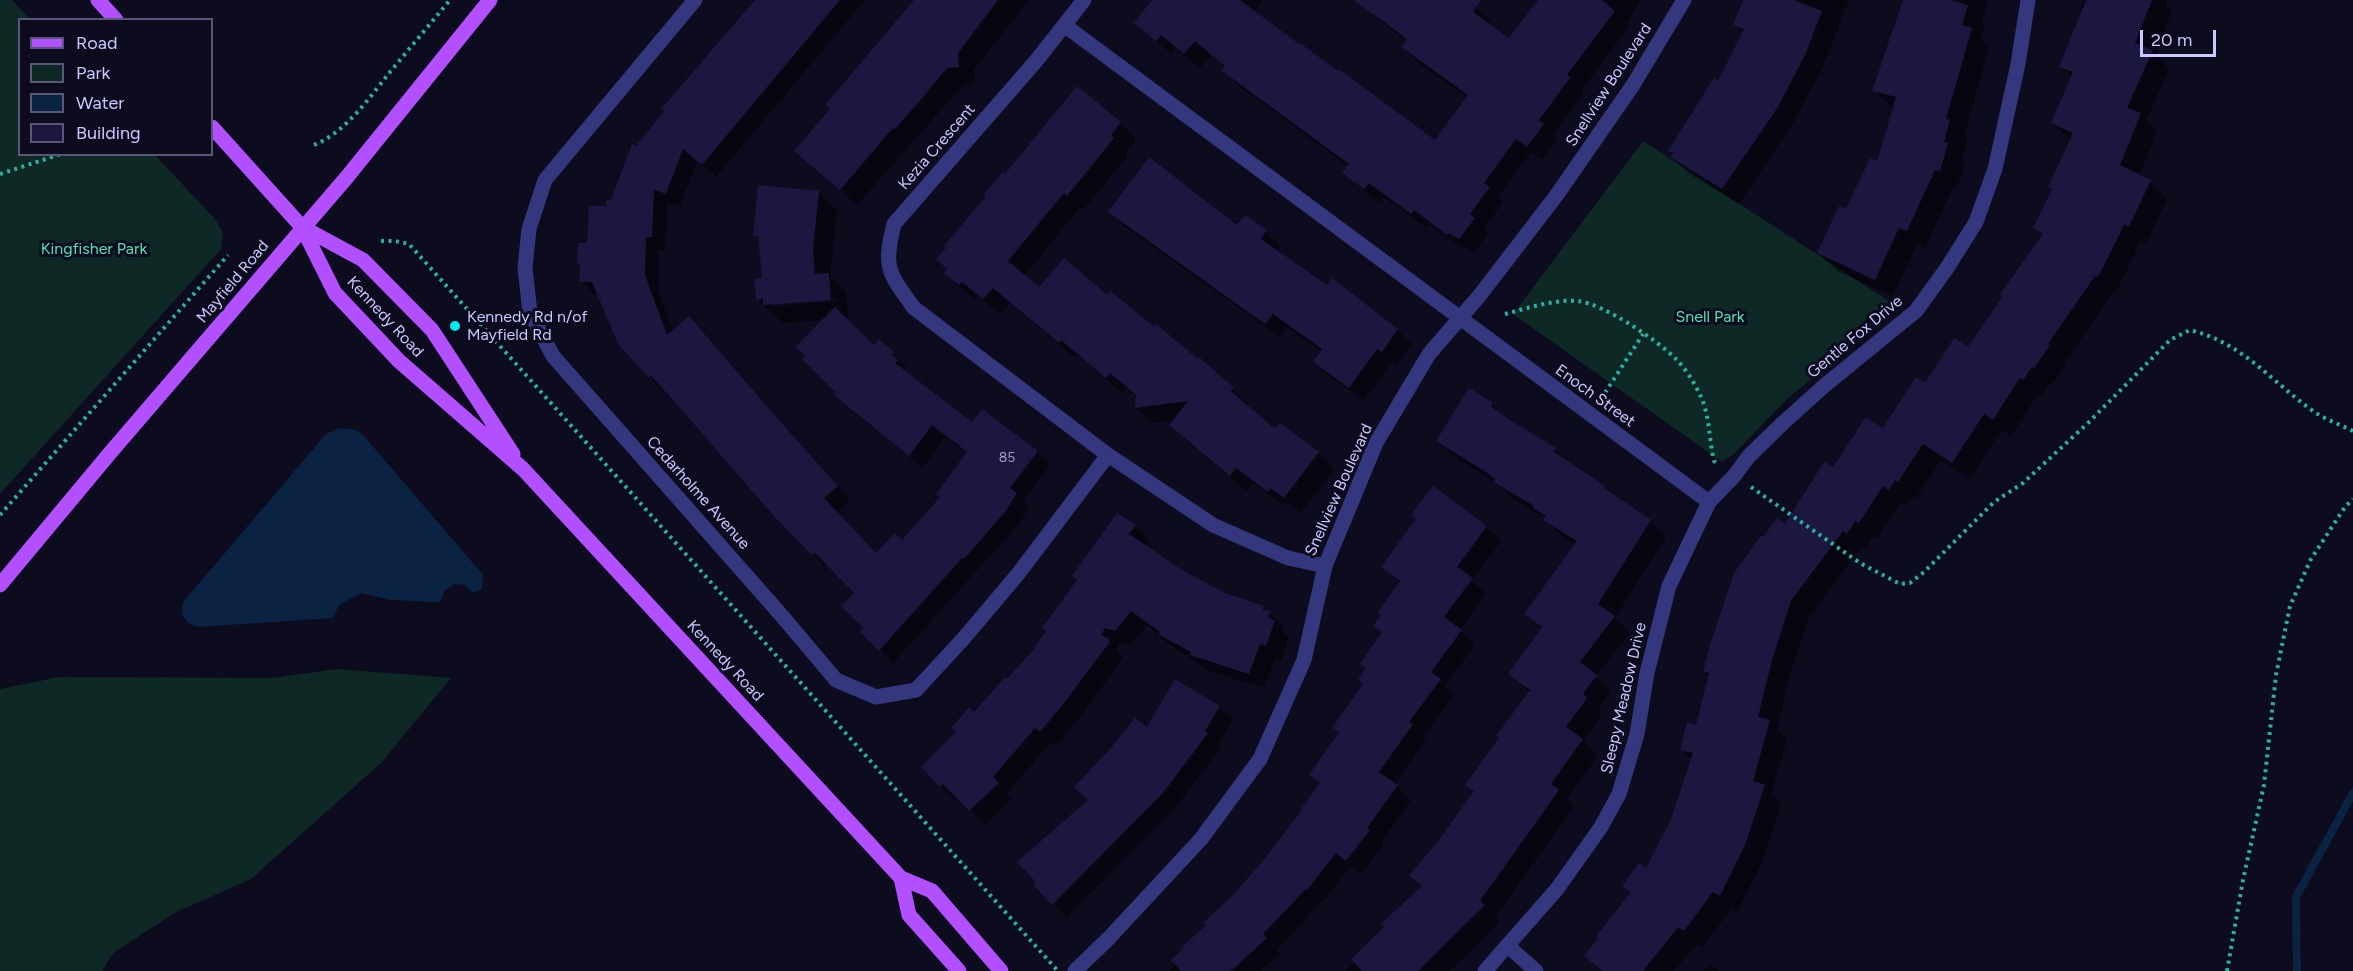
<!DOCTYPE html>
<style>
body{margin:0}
#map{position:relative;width:2353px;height:971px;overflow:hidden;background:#0d0b1e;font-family:Figtree,sans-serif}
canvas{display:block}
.legend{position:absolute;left:18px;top:18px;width:195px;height:138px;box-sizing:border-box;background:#0d0b1e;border:2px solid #595778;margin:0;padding:8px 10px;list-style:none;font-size:18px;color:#cbc8ff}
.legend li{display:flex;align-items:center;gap:12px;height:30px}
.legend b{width:30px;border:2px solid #595778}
.scale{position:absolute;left:2140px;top:30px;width:76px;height:27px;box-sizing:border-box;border:3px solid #cbc8ff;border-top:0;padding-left:8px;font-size:18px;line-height:21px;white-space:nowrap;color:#cbc8ff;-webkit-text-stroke:4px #0d0b1e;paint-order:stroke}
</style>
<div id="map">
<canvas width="2353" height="971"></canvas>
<ul class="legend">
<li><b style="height:8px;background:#b24fff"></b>Road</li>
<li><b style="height:16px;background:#0e2825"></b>Park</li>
<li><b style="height:16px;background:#0a2342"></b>Water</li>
<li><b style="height:16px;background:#1c173f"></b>Building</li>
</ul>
<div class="scale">20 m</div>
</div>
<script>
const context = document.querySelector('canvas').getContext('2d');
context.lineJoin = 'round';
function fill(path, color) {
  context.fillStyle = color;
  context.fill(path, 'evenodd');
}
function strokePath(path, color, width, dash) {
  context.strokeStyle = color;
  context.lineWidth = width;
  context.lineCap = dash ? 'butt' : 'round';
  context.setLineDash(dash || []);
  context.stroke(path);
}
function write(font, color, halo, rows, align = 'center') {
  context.font = font + ' Figtree,sans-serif';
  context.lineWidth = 6;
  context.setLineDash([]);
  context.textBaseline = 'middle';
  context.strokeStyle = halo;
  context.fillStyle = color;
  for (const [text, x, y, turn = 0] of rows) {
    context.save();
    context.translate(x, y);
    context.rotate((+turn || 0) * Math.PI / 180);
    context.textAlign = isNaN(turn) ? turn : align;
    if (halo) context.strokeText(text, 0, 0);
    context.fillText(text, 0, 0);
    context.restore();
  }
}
fill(new Path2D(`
 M0,0H12L30,19L20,20V154L155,155L214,218L223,232L221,249L0,494Z
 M1643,141L1898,307L1786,400L1735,453L1722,462L1513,314Z
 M337,669L451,678L381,763L251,879L176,912L113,953L102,971H0V689L59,677L272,678Z`), '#0e2825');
fill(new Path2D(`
 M340,428L356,430L363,435L483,575L482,589L473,593L465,585L454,584L444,591L441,601L435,602L391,600L361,593L339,605L333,618L196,627C184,622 179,613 184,601L326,434Z`), '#0a2342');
fill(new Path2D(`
 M755,0H865L716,177L697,161L680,206L667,202L665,250H659L658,290L673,332L789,433L850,500L836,513L876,555L902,542L941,497L968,454L945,437L923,468L835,394L837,392L824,320L783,323L757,299L763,279L760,241L755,236L819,192L837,210L831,268V278L846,292L848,318H844L874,348L893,353L906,366L904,369L909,375L973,424L1037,452L1050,465L1023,501L1029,508L1018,525L893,663L862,632L865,628L856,593L829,565L826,568L813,554L665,388L663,390L650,377L599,294H594L581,281V266L579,263L612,202L637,148L666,111L663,109L703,60L705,61ZM838,298L839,301L772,306V303Z
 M914,0H1029L974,70L975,83L964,84L857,205L797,151L832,109Z
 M1154,0H1263L1253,12L1435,142L1468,98L1417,62L1403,47L1407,41L1381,22L1362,0H1466L1491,21L1488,25L1509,40L1541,0H1640L1627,24L1629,26L1581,91L1584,93L1553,135L1557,140L1542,160L1531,152L1498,197L1503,202L1484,229L1488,233L1474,253L1464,246L1462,248L1429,224L1427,228L1384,197L1379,203L1344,173L1349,167L1238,85L1224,71L1226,68L1211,54L1200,68L1176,48L1171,54L1136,23Z
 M1759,0H1849L1822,69L1793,123L1739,204L1688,173L1672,157L1674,154L1670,150L1719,83L1743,33L1735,25Z
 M1904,0H1988L1982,22L1985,25L1981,38L1989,47L1964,136L1967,139L1962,159L1965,163L1957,188L1953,187L1925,248L1917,244L1893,296L1837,271L1819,253L1878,163L1894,109L1874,90Z
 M2084,0H2167L2165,4L2172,11L2155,54L2169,69L2146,121L2157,132L2139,176L2150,182L2167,199L2146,244L2141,241L2115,294L2113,293L2065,362L2067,364L2052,385L2050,383L2041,396L2038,394L2011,436L2001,430L1970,479L1941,460L1916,498L1913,497L1906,506L1900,503L1876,539L1873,537L1865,550L1861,547L1808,619L1789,678L1777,729L1787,739L1771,794L1781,804L1762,863L1737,912L1731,909L1702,948L1697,944L1674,971H1602L1586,956L1632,893L1624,886L1646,871L1672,820L1692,760L1681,749L1697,727L1709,677L1704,672L1764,539L1785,526L1834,469L1884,430L1925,385L1968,349L2043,236L2034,228L2053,190L2050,187L2071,141L2053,123L2072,77L2061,67L2082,13L2080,11Z
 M1077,88L1120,123L1136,139L1126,152L1128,155L1096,195L1083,210L1080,208L1024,276L1039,289L1108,297L1154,329L1233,389L1248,404L1247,406L1276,431L1280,425L1318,453L1334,469L1301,513L1287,502L1284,506L1253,483L1246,491L1186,440L1171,425L1174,420L1152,423L1136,408L1137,397L1126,388L1122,393L1078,355L1075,358L1010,303L1000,314L978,296L975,300L946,273L1005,176Z
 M1110,212L1238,227L1245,217L1266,232L1281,246L1277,251L1327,287L1332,280L1397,330L1412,344L1396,365L1392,362L1364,401L1329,376L1315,362L1322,352L1287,327L1280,337L1124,226Z
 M1470,390L1492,404L1508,420L1555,449L1571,465L1650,521L1666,537L1615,618L1630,633L1596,676L1611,691L1598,710L1602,715L1583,741L1598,756L1567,799L1574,807L1495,917L1500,922L1450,971H1346L1423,887L1439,842L1475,792L1467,785L1501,739L1530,692L1510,673L1542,630L1526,614L1576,545L1561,536L1545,520L1546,518L1511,498L1498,484L1453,456L1438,440Z
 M1433,488L1486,527L1501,541L1472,580L1486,594L1460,630L1475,645L1445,686L1454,695L1423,737L1426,740L1395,784L1411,800L1381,843L1383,845L1361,874L1351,866L1322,903L1321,902L1277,950L1280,953L1261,971H1170L1264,863L1321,785L1311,775L1340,733L1334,727L1365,685L1367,669L1361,663L1383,633L1375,626L1400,583L1383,567L1418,520Z
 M1135,526L1150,541L1146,547L1181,571L1225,595L1264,607L1284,628L1283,631L1289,637L1281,660L1275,659L1264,688L1206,670L1199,663L1175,649L1147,625L1131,645L1120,642L1117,649L1123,658L1083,713L1056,746L1051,742L1007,793L1012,799L985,825L958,798L956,801L923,767L1007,681Z
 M1219,707L1233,720L1218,745L1221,748L1176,807L1067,917L1035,885L1090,800L1147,729Z
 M1711,964L1718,971H1703Z`), '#0007');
strokePath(new Path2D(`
 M2297,971L2296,897L2353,793`), '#0a2342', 8);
fill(new Path2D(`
 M755,0H840L702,165L683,149L666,194L654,190L652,237H646L645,275L667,335L689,316L776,417L838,486L824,498L876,553L895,533L902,540L940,497L936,494L967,452L932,425L909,456L833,394L835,392L802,359L805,356L795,347L835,307L874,345L879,339L894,352L892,355L898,360L895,363L972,422L982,409L1038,451L1010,488L1017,493L1005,512L964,559L962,558L879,651L860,632L863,628L841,606L854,593L815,553L812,555L773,515L667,393L651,376L649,378L618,344L592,282H579L580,264H577L578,243H587L589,206H606V200H611L632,144L636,146L664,111L661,109Z
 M914,0H998L958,53L959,67L947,68L919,102L895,129L893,128L840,190L794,151L830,109L825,105Z
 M1152,0H1240L1299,44L1300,43L1338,71L1339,69L1435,140L1468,95L1401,47L1407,39L1354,0H1481L1473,12L1509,38L1538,0H1602L1615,11L1567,75L1570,78L1539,120L1544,124L1527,147L1516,139L1484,183L1490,187L1470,214L1475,218L1459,239L1449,233L1447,235L1414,210L1411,214L1369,183L1364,189L1342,173L1349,164L1222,71L1225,66L1195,41L1184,54L1161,35L1156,41L1134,23Z
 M1743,0H1793L1822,11L1806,53L1778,107L1722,189L1670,157L1673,153L1668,151L1714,78L1718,81L1744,29L1733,25Z
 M1903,0H1950L1968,5L1962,25L1972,28L1946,119L1950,120L1944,142L1948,143L1940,171L1935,170L1907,231L1899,228L1875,280L1817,253L1839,206L1846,209L1870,158L1877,161L1896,97L1872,91Z
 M2086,0H2152L2135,43L2153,50L2127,108L2141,113L2120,165L2151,180L2129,227L2124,225L2098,277L2095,276L2048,344L2050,345L2034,368L2032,367L2023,380L2020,378L1993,420L1984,414L1952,463L1923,444L1898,482L1895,480L1889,490L1883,486L1859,523L1855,521L1847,534L1843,531L1791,601L1772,660L1758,717L1770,720L1753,781L1765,785L1745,845L1720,896L1713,892L1684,931L1678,927L1643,971H1603L1584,956L1598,938L1596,936L1631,892L1622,886L1639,863L1646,868L1671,819L1693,753L1680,750L1687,722L1696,725L1709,673L1703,672L1710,645L1734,573L1761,536L1763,537L1777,518L1785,524L1824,462L1833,467L1866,417L1883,428L1916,377L1925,383L1954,338L1968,347L2003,296L2000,294L2043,234L2033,228L2052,189L2048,187L2073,133L2051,123L2073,72L2059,67Z
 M1077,86L1121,122L1111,135L1114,138L1081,179L1067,196L1064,193L1008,261L1039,287L1064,258L1107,295L1111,291L1153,326L1156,324L1198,359L1199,357L1234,388L1231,391L1275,429L1280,423L1319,452L1284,498L1270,488L1268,492L1236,468L1230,476L1169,425L1188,401L1135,408L1136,395L1110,373L1106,378L1061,340L1059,343L993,288L983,299L962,282L959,285L944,273L947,269L936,259L946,248L944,246L986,196L984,194L1003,172L1005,174Z
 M1149,157L1237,225L1245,215L1267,230L1261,239L1327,285L1332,278L1398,329L1382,352L1377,349L1349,388L1313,362L1322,349L1273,314L1265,324L1108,212Z
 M758,185L819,191L813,249L815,274L829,273L831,300L763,305V299L756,300L754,279L762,278L758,237L753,236Z
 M1469,388L1493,403L1491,406L1510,420L1556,448L1554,452L1605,486L1604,488L1651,520L1598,604L1615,616L1580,662L1597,675L1583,694L1587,698L1566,727L1583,739L1551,784L1559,790L1480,901L1485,905L1418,971H1362L1351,959L1384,927L1381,924L1422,886L1409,875L1438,841L1474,791L1465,785L1499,738L1496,736L1530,690L1508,674L1542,627L1524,614L1577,541L1543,520L1546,516L1533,508L1534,506L1494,482L1495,479L1486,472L1436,441Z
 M1433,486L1487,526L1457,567L1473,578L1444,617L1462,630L1431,672L1441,679L1409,722L1413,724L1379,772L1398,785L1367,828L1370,830L1346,861L1336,853L1307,890L1306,889L1263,934L1267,938L1231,971H1181L1171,960L1183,949L1181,948L1206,925L1204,922L1231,897L1262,862L1302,810L1301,809L1320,783L1309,775L1339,732L1332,728L1363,684L1358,680L1366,668L1360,664L1382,632L1373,626L1381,615L1378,612L1400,581L1381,567L1416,519L1411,515Z
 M1117,513L1136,525L1129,534L1182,570L1225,593L1264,606L1263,610L1270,611L1268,618L1275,620L1266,646L1260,644L1249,674L1190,655L1191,652L1158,634L1160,632L1131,611L1115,631L1105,628L1101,635L1109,639V643L1068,698L1040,732L1035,728L993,777L999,783L969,811L943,784L940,787L921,767L956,732L951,728L969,707L974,712L1005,677L1007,679L1032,651L1046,631L1042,628L1077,580L1072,576Z
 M1175,679L1220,706L1205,731L1208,733L1163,793L1052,905L1033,885L1036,882L1017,862L1088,800L1074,787L1110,749L1135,718L1147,727Z`), '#1c173f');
strokePath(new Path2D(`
 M314,145C346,132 369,98 390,72C410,48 430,24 450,0
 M0,174L61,154
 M381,241H395L409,244L1057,970
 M1505,314C1528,308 1554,299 1578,301C1604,304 1657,340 1676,359C1686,369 1695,384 1701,397C1710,417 1709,440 1714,461L1718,464
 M1601,399L1643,334
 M1751,487L1860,563L1900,584L1910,583L1924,572L1994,502L2023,483L2088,423L2170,340L2190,330C2244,343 2272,383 2316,413C2327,420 2341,425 2353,431
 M0,515L228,255
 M2227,971L2243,880L2264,785L2276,675L2290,606L2311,559L2345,507L2353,499`), '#2ab1a0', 4, [3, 4.5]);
strokePath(new Path2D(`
 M695,0L545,180L529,229L525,268L530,313L553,356L782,616L836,680L876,697L916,690L964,638L1018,574L1108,455
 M1084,0L1036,61L894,224C883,268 888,272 914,308L1108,455L1213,525L1288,558L1325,566
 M1064,25L1709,502
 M1508,946L1536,971
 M1075,971L1109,938L1201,839L1260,759L1304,660L1325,566L1376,443L1429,354L1480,295L1556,196L1633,85L1684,0
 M1485,971L1557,889L1601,827L1619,794L1637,734L1647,673L1669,586L1709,502L1734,476L1749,456L1783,423L1824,386L1916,311L1947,268L1976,222L1995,169L2018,64L2028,0`), '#35377e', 15);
strokePath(new Path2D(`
 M98,0L116,20
 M212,127L302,227L335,293L399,361L523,469L901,878L932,891L1001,971
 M302,227L363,260L432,330L513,454
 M0,585L110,453L347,177L490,0
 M901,878L909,915L959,971`), '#b24fff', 15);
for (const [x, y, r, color] of [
 [455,326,6,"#00eaf3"]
]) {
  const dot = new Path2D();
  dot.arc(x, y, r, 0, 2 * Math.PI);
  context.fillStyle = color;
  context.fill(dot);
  strokePath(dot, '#0d0b1e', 2);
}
write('14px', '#9f9ccf', null, [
 ["85",1007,458]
]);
write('16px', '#cbc8ff', '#0d0b1e', [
 ["Snellview Boulevard",1609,85,-57],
 ["Kezia Crescent",937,147,-49],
 ["Mayfield Road",233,282,-50],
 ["Kennedy Road",385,317,47],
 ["Gentle Fox Drive",1855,337,-40],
 ["Enoch Street",1595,396,36],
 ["Snellview Boulevard",1339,490,-66],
 ["Cedarholme Avenue",698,493,48],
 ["Kennedy Road",725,661,47],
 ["Sleepy Meadow Drive",1624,698,-77]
]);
write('16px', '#52e1b4', '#0d0b1e', [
 ["Kingfisher Park",94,249],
 ["Snell Park",1710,317]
]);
write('16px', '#cbc8ff', '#0d0b1e', [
 ["Kennedy Rd n/of",467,317],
 ["Mayfield Rd",467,335]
], 'left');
</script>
